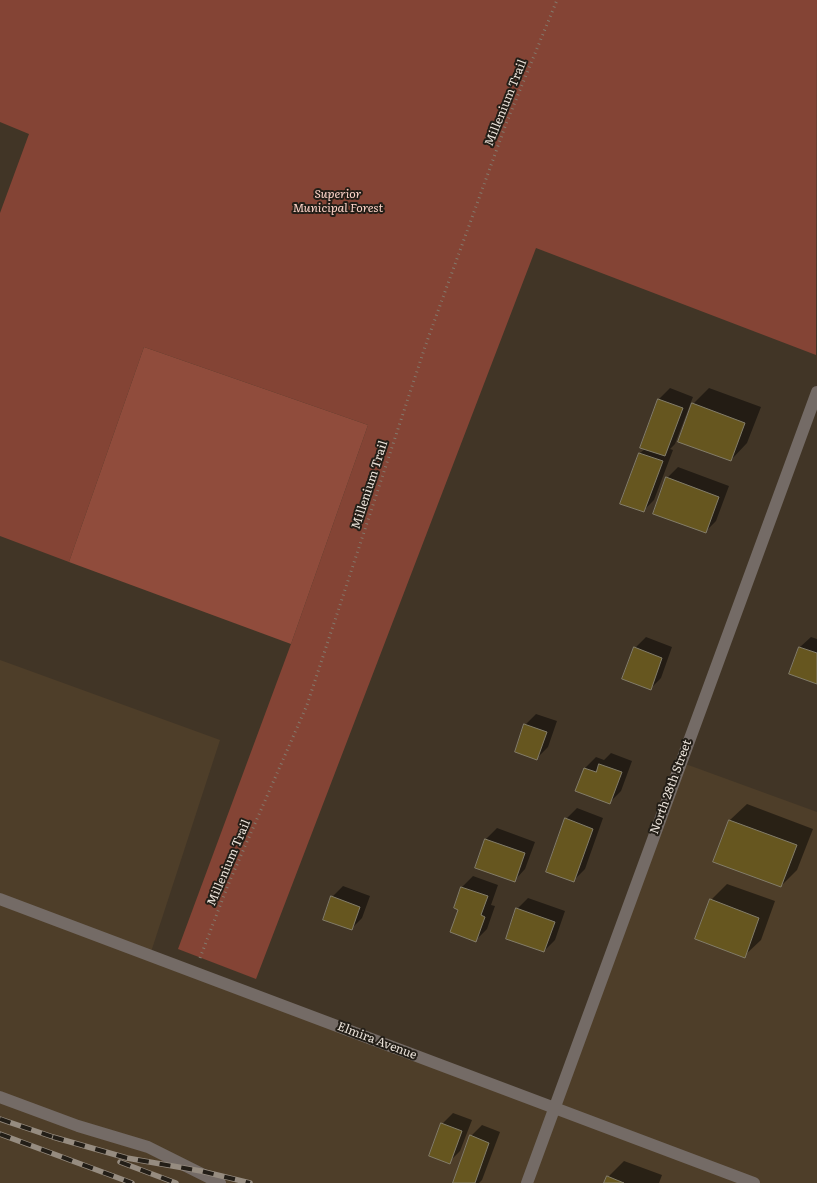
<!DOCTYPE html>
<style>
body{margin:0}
canvas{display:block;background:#413526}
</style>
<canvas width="817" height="1183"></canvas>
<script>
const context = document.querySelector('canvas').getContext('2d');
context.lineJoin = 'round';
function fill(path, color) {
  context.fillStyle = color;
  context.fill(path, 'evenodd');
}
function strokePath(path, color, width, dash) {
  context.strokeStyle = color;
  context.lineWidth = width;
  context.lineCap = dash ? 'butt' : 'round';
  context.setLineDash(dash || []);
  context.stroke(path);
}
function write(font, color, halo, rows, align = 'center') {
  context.font = font + ' Literata,serif';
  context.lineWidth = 4;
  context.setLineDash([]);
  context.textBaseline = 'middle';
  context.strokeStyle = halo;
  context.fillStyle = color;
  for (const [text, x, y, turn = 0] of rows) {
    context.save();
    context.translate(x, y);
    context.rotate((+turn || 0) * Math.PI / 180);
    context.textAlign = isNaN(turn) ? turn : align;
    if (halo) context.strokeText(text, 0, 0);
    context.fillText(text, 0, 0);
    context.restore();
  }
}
fill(new Path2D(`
 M0,660L220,740L150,955L555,1108L680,762L817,812V1183H0Z`), '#4e3e29');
fill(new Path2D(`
 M0,0H817L816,355L536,248L256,979L178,949L291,644L368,425L144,347L69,562L0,536V213L29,134L0,122Z`), '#844435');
fill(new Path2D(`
 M144,347L368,425L291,644L69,562Z`), '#904c3c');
fill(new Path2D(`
 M670,388L693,397L675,444L670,449L673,450L654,500L643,511L622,503L640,453L646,448L642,447L659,399Z
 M709,388L761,407L747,443L731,460L693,404Z
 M678,467L729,486L716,521L705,532L667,478Z
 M646,637L672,647L661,678L650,689L635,648Z
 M811,637L817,639V682L800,647Z
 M536,714L557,721L548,747L537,758L525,725Z
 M611,753L632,761L621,791L610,802L577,790L585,768L596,757L604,760Z
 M747,804L813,829L797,870L781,886L715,861L730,820Z
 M577,808L603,818L585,869L574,880L566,819Z
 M497,828L535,842L525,869L515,880L476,867L486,839Z
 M473,876L498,885L491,905L495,906L487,929L476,940L460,909L455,908L462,887Z
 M727,884L775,901L761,940L744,956L711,900Z
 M343,886L370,896L362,918L351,929L332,897Z
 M528,898L565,911L555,940L544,951L517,909Z
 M453,1113L472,1120L460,1151L449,1162L442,1124Z
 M482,1125L500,1132L482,1180L479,1183H454L471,1136Z
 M624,1161L662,1175L659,1183H606L608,1177Z`), '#0007');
const building = new Path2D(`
 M658,399L683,408L665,456L640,448Z
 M692,403L745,423L731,461L678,442Z
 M639,453L663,461L644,512L620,504Z
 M666,477L719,497L706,533L653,514Z
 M634,647L662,658L651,690L622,679Z
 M799,647L817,653V684L789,674Z
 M524,724L547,732L537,760L515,752Z
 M599,764L622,772L610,804L575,791L584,768L596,772Z
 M565,818L593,829L574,882L546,872Z
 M729,820L797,845L781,887L713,862Z
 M485,839L525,853L515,882L475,868Z
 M461,887L488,896L481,915L485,917L476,942L450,932L458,910L454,908Z
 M331,896L360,907L352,930L323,920Z
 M710,899L759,918L745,958L695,939Z
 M516,908L555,922L544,952L506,939Z
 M441,1123L462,1131L450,1164L429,1156Z
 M470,1135L489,1143L475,1183H453Z
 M607,1176L624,1183H604Z`);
fill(building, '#66561f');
strokePath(building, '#837d69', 1);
strokePath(new Path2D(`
 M200,958L228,885L307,705L426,344L506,124L557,0`), '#83796c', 3, [1, 4]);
strokePath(new Path2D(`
 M0,1097L78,1126L148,1147L220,1183`), '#746b66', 12);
strokePath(new Path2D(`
 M0,899L754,1183
 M527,1183L817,392`), '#746b66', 12);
const rail = new Path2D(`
 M0,1119L59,1139
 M0,1134L132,1183
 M53,1137L127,1158L201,1171L250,1183
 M120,1162L176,1183`);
strokePath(rail, '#968c80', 5.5);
strokePath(rail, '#231e17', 4, [11]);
write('12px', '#ebe3da', '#231e17', [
 ["Millenium Trail",506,103,-68],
 ["Millenium Trail",370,485,-72],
 ["North 28th Street",671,787,-70],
 ["Millenium Trail",229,863,-67],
 ["Elmira Avenue",377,1041,21]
]);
write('italic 12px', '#fcd2c7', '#231e17', [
 ["Superior",338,194],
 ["Municipal Forest",338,208]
]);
</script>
